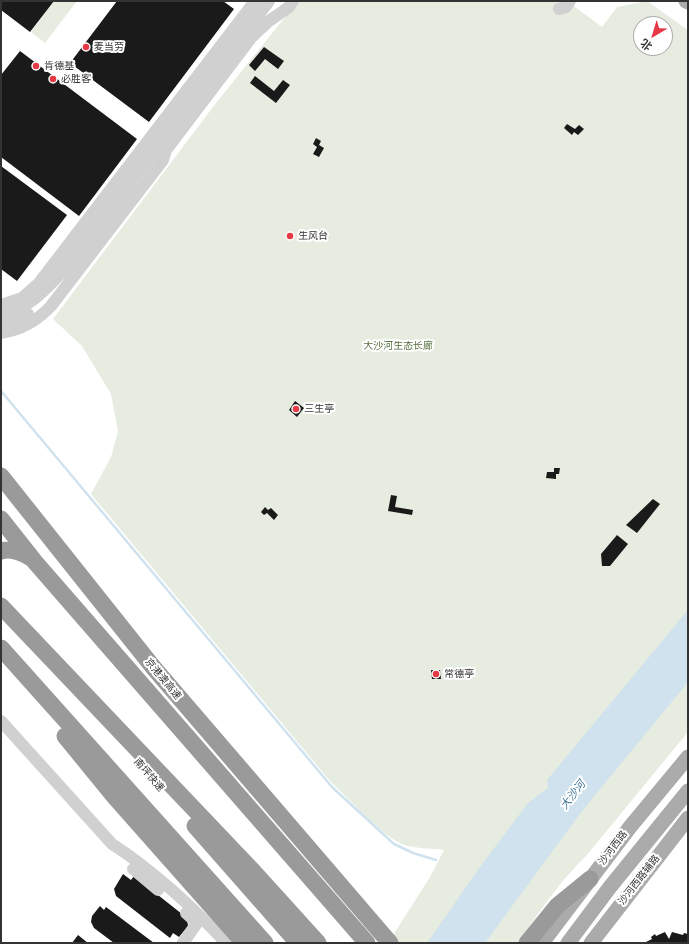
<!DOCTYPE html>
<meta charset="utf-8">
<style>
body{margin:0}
#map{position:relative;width:689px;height:944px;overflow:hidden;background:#fff;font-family:Inter,"Noto Sans SC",sans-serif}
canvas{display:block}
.frame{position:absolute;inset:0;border:2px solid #333;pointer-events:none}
.north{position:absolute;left:633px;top:16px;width:40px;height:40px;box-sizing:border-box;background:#fff;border:1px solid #adadad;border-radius:50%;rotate:218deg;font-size:11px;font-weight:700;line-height:16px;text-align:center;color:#333}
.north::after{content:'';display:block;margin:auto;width:14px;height:18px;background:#e63946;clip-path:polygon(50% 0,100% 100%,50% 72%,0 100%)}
</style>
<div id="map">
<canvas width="689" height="944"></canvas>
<div class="frame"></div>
<div class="north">北</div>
</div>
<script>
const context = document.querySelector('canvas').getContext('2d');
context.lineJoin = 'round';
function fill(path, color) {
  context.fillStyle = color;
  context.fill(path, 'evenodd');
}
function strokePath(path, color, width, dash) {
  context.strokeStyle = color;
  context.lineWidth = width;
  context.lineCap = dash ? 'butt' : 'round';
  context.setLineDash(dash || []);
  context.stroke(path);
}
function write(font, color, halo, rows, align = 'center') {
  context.font = font + ' Inter,"Noto Sans SC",sans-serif';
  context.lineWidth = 4;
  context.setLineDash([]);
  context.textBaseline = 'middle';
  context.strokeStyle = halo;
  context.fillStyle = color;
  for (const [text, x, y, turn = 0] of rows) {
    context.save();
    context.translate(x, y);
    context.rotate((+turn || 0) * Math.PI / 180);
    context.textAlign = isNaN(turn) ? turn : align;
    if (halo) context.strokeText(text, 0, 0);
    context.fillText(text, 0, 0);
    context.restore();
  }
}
fill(new Path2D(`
 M54,1H77L45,43L31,32Z
 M298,1H567L602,27L617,7L647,1L688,30V732L586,856C559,882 539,912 518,943H388L430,877L444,850C431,848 414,849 402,844C381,835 348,798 330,781L91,494L111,457L118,431L111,394L82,346L53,319L216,103ZM641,24H665V48H641Z`), '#e6ecdf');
fill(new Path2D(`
 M688,610V682L582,811L485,943H427L480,867L528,803L548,788L547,780Z`), '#cfe2ee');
strokePath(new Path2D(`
 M1,391L332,787L394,844L413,853L436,860`), '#cfe2ee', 2.5);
fill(new Path2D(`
 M1,1H54L30,32L1,10Z
 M117,1H223L234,9L149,122L70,63Z
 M264,47L284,61L278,69L265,59L255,71L249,65Z
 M20,51L137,139L79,216L1,157V75Z
 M255,76L274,91L283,80L290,85L276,103L250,83Z
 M567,124L575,129L579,125L584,129L578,135L574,132L572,135L564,128Z
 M316,138L321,141L319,145L324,148L319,157L313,154L317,147L313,144Z
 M1,166L67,215L17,281L1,269Z
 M295,401L304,408L297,417L289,410Z
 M554,468H560L559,474H556V479L546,478L547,472H554Z
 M391,495L397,496L395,507L413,510L412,515L388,511Z
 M653,499L660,504L637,533L626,525Z
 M265,507L268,510L271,508L278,515L274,520L267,513L264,515L261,512Z
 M617,535L628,544L610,566H602L601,554Z
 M431,670H440L441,679H432Z
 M123,874L131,880L134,876L187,918L188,926L179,937L173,933L170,938L116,896L114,889Z
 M100,906L104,910L106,907L154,943H114L94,928L91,922L92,916Z
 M665,932L669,939L672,932L683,935L684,933L688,934V943H644L652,939L651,937L655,934L656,936Z
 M78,935L88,943H72Z`), '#1a1a1a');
strokePath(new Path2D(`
 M559,9L566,7L570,1
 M1,305L22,298L39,283L255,1
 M1,316C28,308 44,292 62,272L269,1
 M1,325L28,314
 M1,333C22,330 37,321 51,306L163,160L166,150L251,38L269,21L289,7L293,1
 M1,721L112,844C150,868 195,909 226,943
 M133,869L158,890
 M183,943L197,923L186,913`), '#d0d0d0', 12);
strokePath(new Path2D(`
 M686,1L688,2
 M542,943L630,827L688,757
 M568,943L610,887L688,791
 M591,943L688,818`), '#ababab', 15);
strokePath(new Path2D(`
 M1,476L153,667L390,943
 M1,519L35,562L367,943
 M1,551C11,548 23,553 31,558
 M1,606L251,869L318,943
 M1,648L265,943
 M65,736L114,796L244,943
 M195,826L298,943
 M527,943L557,906L590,879`), '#9a9a9a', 17);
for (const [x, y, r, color] of [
 [86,47,4,"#e63946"],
 [36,66,4,"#e63946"],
 [53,79,4,"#e63946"],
 [290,236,4,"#e63946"],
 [296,409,4,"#e63946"],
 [436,674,4,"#e63946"]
]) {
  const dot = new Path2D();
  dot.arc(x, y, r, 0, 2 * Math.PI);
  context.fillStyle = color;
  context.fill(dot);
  strokePath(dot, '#fff', 1.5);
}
write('10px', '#333', '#fff', [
 ["麦当劳",94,47],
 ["肯德基",44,66],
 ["必胜客",61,79],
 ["生风台",298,236],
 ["三生亭",304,409],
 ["常德亭",444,674]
], 'left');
write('10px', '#56703f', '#fff', [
 ["大沙河生态长廊",398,346]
]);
write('10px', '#333', '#fff', [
 ["京港澳高速",163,679,50],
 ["南坪快速",149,775,49],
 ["沙河西路",613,848,-53],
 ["沙河西路辅路",639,880,-52]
]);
write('italic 11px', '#3f7597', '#fff', [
 ["大沙河",573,795,-52]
]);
</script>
